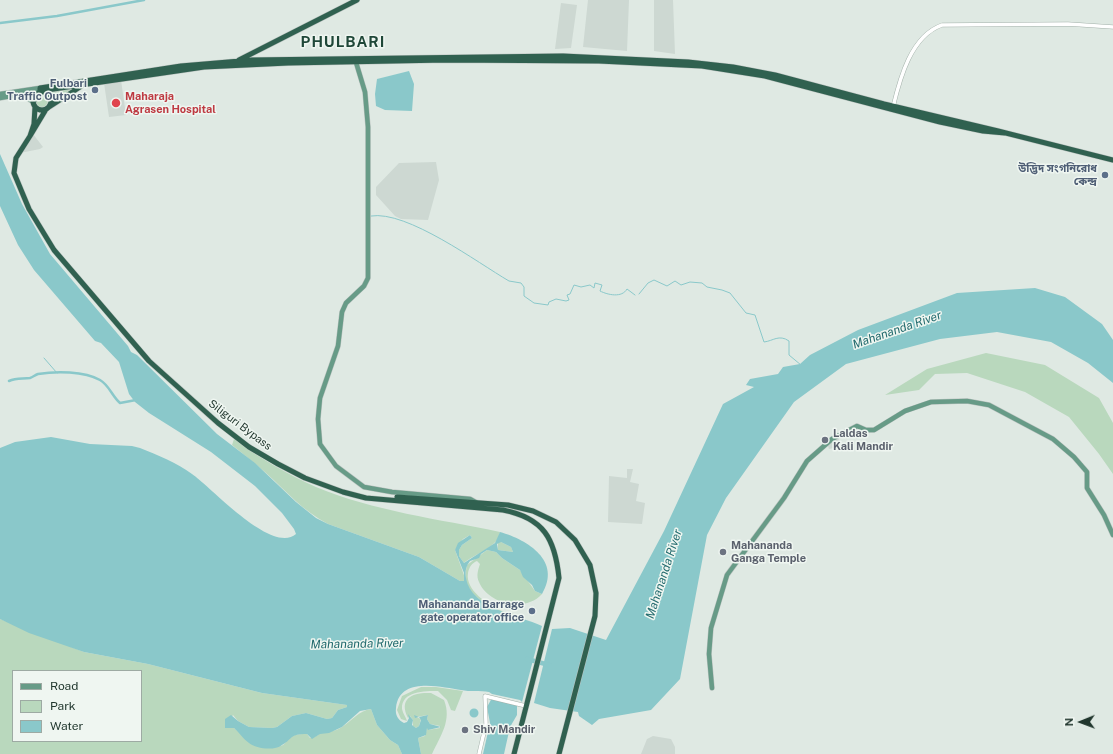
<!DOCTYPE html>
<meta charset="utf-8">
<style>
body{margin:0}
#map{position:relative;width:1113px;height:754px;overflow:hidden;background:#dfe9e3;font-family:"Public Sans",sans-serif}
canvas{display:block}
.legend{position:absolute;left:12px;top:670px;width:130px;height:72px;box-sizing:border-box;background:#eff6f1;border:1px solid #9daaa3;margin:0;padding:5px 7px;list-style:none;font-size:12px;color:#21372e}
.legend li{display:flex;align-items:center;gap:8px;height:20px}
.legend b{width:20px;border:1px solid #9daaa3}
.north{position:absolute;left:1061px;top:702px;width:40px;height:40px;-webkit-text-stroke:3px #eff6f1;paint-order:stroke;rotate:269deg;font-size:11px;font-weight:700;line-height:16px;text-align:center;color:#21372e}
.north::after{content:'';display:block;margin:auto;width:14px;height:18px;background:#21372e;clip-path:polygon(50% 0,100% 100%,50% 72%,0 100%)}
</style>
<div id="map">
<canvas width="1113" height="754"></canvas>
<ul class="legend">
<li><b style="height:5px;background:#679b87"></b>Road</li>
<li><b style="height:11px;background:#b9d8bd"></b>Park</li>
<li><b style="height:11px;background:#8ac8ca"></b>Water</li>
</ul>
<div class="north">N</div>
</div>
<script>
const context = document.querySelector('canvas').getContext('2d');
context.lineJoin = 'round';
function fill(path, color) {
  context.fillStyle = color;
  context.fill(path, 'evenodd');
}
function strokePath(path, color, width, dash) {
  context.strokeStyle = color;
  context.lineWidth = width;
  context.lineCap = dash ? 'butt' : 'round';
  context.setLineDash(dash || []);
  context.stroke(path);
}
function write(font, color, halo, rows, align = 'center') {
  context.font = font + ' "Public Sans","Noto Sans Bengali",sans-serif';
  context.lineWidth = 3;
  context.setLineDash([]);
  context.textBaseline = 'middle';
  context.strokeStyle = halo;
  context.fillStyle = color;
  for (const [text, x, y, turn = 0] of rows) {
    context.save();
    context.translate(x, y);
    context.rotate((+turn || 0) * Math.PI / 180);
    context.textAlign = isNaN(turn) ? turn : align;
    if (halo) context.strokeText(text, 0, 0);
    context.fillText(text, 0, 0);
    context.restore();
  }
}
fill(new Path2D(`
 M588,0H629L627,51L583,47Z
 M654,0H673L675,54L654,51Z
 M561,3L577,5L571,48L555,49Z
 M121,80L126,115L109,117L104,83Z
 M33,134L43,147L40,149L20,153Z
 M436,162L439,180L428,220L401,219L395,216L376,195V187L399,163Z
 M838,437L842,446L829,449L827,443Z
 M627,469H633L630,482L639,484L636,501L645,503L642,524L608,522L609,476L627,478Z
 M653,736L671,739L675,747V754H641L647,739Z`), '#cdd8d2');
fill(new Path2D(`
 M71,89L53,102L51,92Z
 M36 101a6 6 0 1 1 12 0a6 6 0 1 1-12 0Z
 M986,353L1045,365L1099,398L1113,423V474L1099,454L1069,417L1025,392L967,373L935,374L919,390L885,395L927,369Z
 M234,439C259,458 287,474 316,487C373,511 439,519 500,532C499,547 474,554 464,563L459,556V550L462,545L472,538L470,535L463,539L455,550L465,578L464,581H460L419,557L328,524C303,511 286,491 266,473C255,463 243,454 232,445Z
 M498,542H501L511,547L513,552L498,550Z
 M487,550L496,552L502,558L520,570L535,591L542,594C525,613 488,604 479,582C476,576 478,570 480,564L477,561C472,563 469,567 468,573C465,590 488,605 502,611C508,613 518,614 522,617C512,620 475,600 470,590C465,583 465,573 467,565Z
 M0,619L84,652L148,664L262,693L347,705V707L338,710L332,718L327,719L306,713L292,716L277,727L272,728L249,727L238,721L233,715L225,728H234C246,738 264,754 283,745C285,744 286,740 289,738C294,734 301,734 307,734L310,738C315,738 317,735 321,733C329,731 335,732 342,727C353,720 358,711 371,709L377,725L390,740L398,745L402,754H0ZM13,671H141V741H13Z
 M421,687H436L463,691L455,711L451,710L447,700L438,691C425,691 401,691 402,709C403,714 406,717 407,721L401,719L397,710L402,696Z
 M431,693L444,700C452,720 441,735 432,754H421L418,738L425,736L427,728H428V730L440,728V726L430,724L427,719L428,715L416,717L421,719L419,726L416,728L413,726V720L410,716L408,718C398,698 413,692 431,693Z`), '#b9d8bd');
fill(new Path2D(`
 M409,71L414,84L412,111L385,110L376,106L375,94L377,79Z
 M0,154L22,204L50,254L128,346L131,352L137,355L217,434L255,463L296,502L316,518L328,524L419,557L460,581H464V573L455,550L458,543L470,535L472,538L462,545L459,550V556L464,563L495,543L500,532C528,540 562,561 542,594L535,591L532,585L523,577L520,570L502,558L496,552L487,550L481,554L479,558L470,561C466,566 465,571 466,578C471,609 519,615 542,626L522,702L520,700L492,694L489,692C480,690 470,692 461,690C441,687 399,676 396,708C395,715 398,720 404,723L407,722L409,718L408,714L413,720L412,725L416,728L419,726L421,720L419,717L415,718L414,715L419,717L428,715L427,719L430,724L441,727L428,730L427,728L426,735L418,738L421,754H402L398,745L390,740L377,725L371,709L360,711L342,727L329,733L320,734L312,739L307,734C289,734 294,738 282,745C275,751 256,749 249,743C243,739 239,732 234,728H225V719L231,715L238,721L249,727L272,728L277,727L292,716L306,713L327,719L332,718L338,710L347,707V705L262,693L148,664L84,652L29,633L0,619V448L15,442L51,437L90,444L132,446L140,448C158,455 177,463 192,474C211,487 272,555 296,534L294,529L282,513L255,486L211,452L149,413L135,402L129,394L119,362L101,343L95,341L34,270L18,245L0,206ZM501,542L511,547L513,552L498,550L497,544Z
 M1035,288L1065,297L1102,324L1113,340V383L1088,363L1051,342L997,332L940,339L846,364L794,402L726,498L707,535L680,679L651,710L599,719L592,725L579,716L578,712L550,708L534,703L552,629L570,628L606,640L664,531L723,404L754,387L746,385L750,379L778,374L783,367L800,364L810,355L858,330L957,293Z
 M492,698L517,704V715L510,727L504,754H483L490,723L487,707Z
 M469.5 713a4.5 4.5 0 1 1 9 0a4.5 4.5 0 1 1-9 0Z`), '#8ac8ca');
strokePath(new Path2D(`
 M371,216C407,210 478,263 509,281L521,283L524,287V296L534,303L548,305L549,302L556,299L566,301L569,300L567,295L570,294L574,285L581,287L590,285L594,288L595,283L602,285L600,291C608,295 622,298 627,289L635,295
 M639,294L648,283L654,280L667,286L675,281L681,285L690,282L702,283L707,287L722,290L730,293L746,313L755,315L764,342C773,341 779,334 789,341V355L801,365
 M44,358L57,373`), '#8ac8ca', 1);
strokePath(new Path2D(`
 M0,23L57,16L144,0
 M9,381C16,378 22,379 30,378C33,377 35,375 38,374C56,371 84,371 100,380C109,385 112,396 120,403L136,400`), '#8ac8ca', 2.5);
strokePath(new Path2D(`
 M527,659L549,665`), '#8ac8ca', 4.5);
const minor = new Path2D(`
 M893,107C900,78 911,36 942,25L1068,24L1113,27
 M479,754L486,724L485,696L526,706`);
const major = new Path2D(`
 M355,59L365,92L368,127V278L364,286L346,303L342,312L338,346L320,398L318,419L320,444L336,466L364,487L392,492L470,499L477,503
 M0,94L40,88
 M21,95L34,102
 M0,98L40,91
 M712,688L709,654L711,628L727,575L784,498L807,461L832,439L857,426L866,430H874L905,411L931,402L967,401L989,405L1053,439L1074,457L1087,472V488L1104,515L1113,535`);
const highway = new Path2D(`
 M239,60L357,0
 M33 101a9 9 0 1 1 18 0a9 9 0 1 1-18 0Z
 M35,107L34,124L30,136L45,111
 M49,107L80,87
 M1005,133L983,131L940,122L765,76L702,66L599,61L446,60L288,63L204,67L40,91V88L181,66L252,60L563,56L688,62L733,67L775,75L884,104L998,131L1113,160
 M30,136L16,158L14,173L29,209L54,250L149,361L218,423L249,447L278,464L305,478L343,492L366,498L503,510C544,518 555,539 559,578L514,754
 M397,497L508,505L533,511L556,522L575,540L590,565L596,593L595,616L559,754`);
strokePath(minor, '#a2b0a9', 4.5);
strokePath(major, '#bcc3c0', 5.5);
strokePath(highway, '#bcc3c0', 6);
strokePath(minor, '#fff', 3.5);
strokePath(major, '#679b87', 4.5);
strokePath(highway, '#306150', 5);
for (const [x, y, r, color] of [
 [95,90,4,"#5c6f8a"],
 [116,103,5,"#e0444e"],
 [1105,175,4,"#5c6f8a"],
 [825,440,4,"#6b7280"],
 [723,552,4,"#6b7280"],
 [532,611,4,"#5c6f8a"],
 [465,730,4,"#6b7280"]
]) {
  const dot = new Path2D();
  dot.arc(x, y, r, 0, 2 * Math.PI);
  context.fillStyle = color;
  context.fill(dot);
  strokePath(dot, '#eff6f1', 1.5);
}
write('bold 11px', '#4e5e75', '#eff6f1', [
 ["Fulbari",87,84],
 ["Traffic Outpost",87,97],
 ["উদ্ভিদ সংগনিরোধ",1097,169],
 ["কেন্দ্র",1097,182],
 ["Mahananda Barrage",524,605],
 ["gate operator office",524,618]
], 'right');
write('bold 11px', '#be3a42', '#eff6f1', [
 ["Maharaja",125,97],
 ["Agrasen Hospital",125,110]
], 'left');
write('11px', '#21372e', '#eff6f1', [
 ["Siliguri Bypass",240,425,37]
]);
write('bold 11px', '#5b616d', '#eff6f1', [
 ["Laldas",833,434],
 ["Kali Mandir",833,447],
 ["Mahananda",731,546],
 ["Ganga Temple",731,559],
 ["Shiv Mandir",473,730]
], 'left');
write('italic 12px', '#216a6d', '#eff6f1', [
 ["Mahananda River",897,330,-19],
 ["Mahananda River",664,574,-72],
 ["Mahananda River",357,644,-1]
]);
context.letterSpacing = '1px';
write('bold 15px', '#1f4738', '#eff6f1', [
 ["PHULBARI",343,42]
]);
context.letterSpacing = '0px';
</script>
